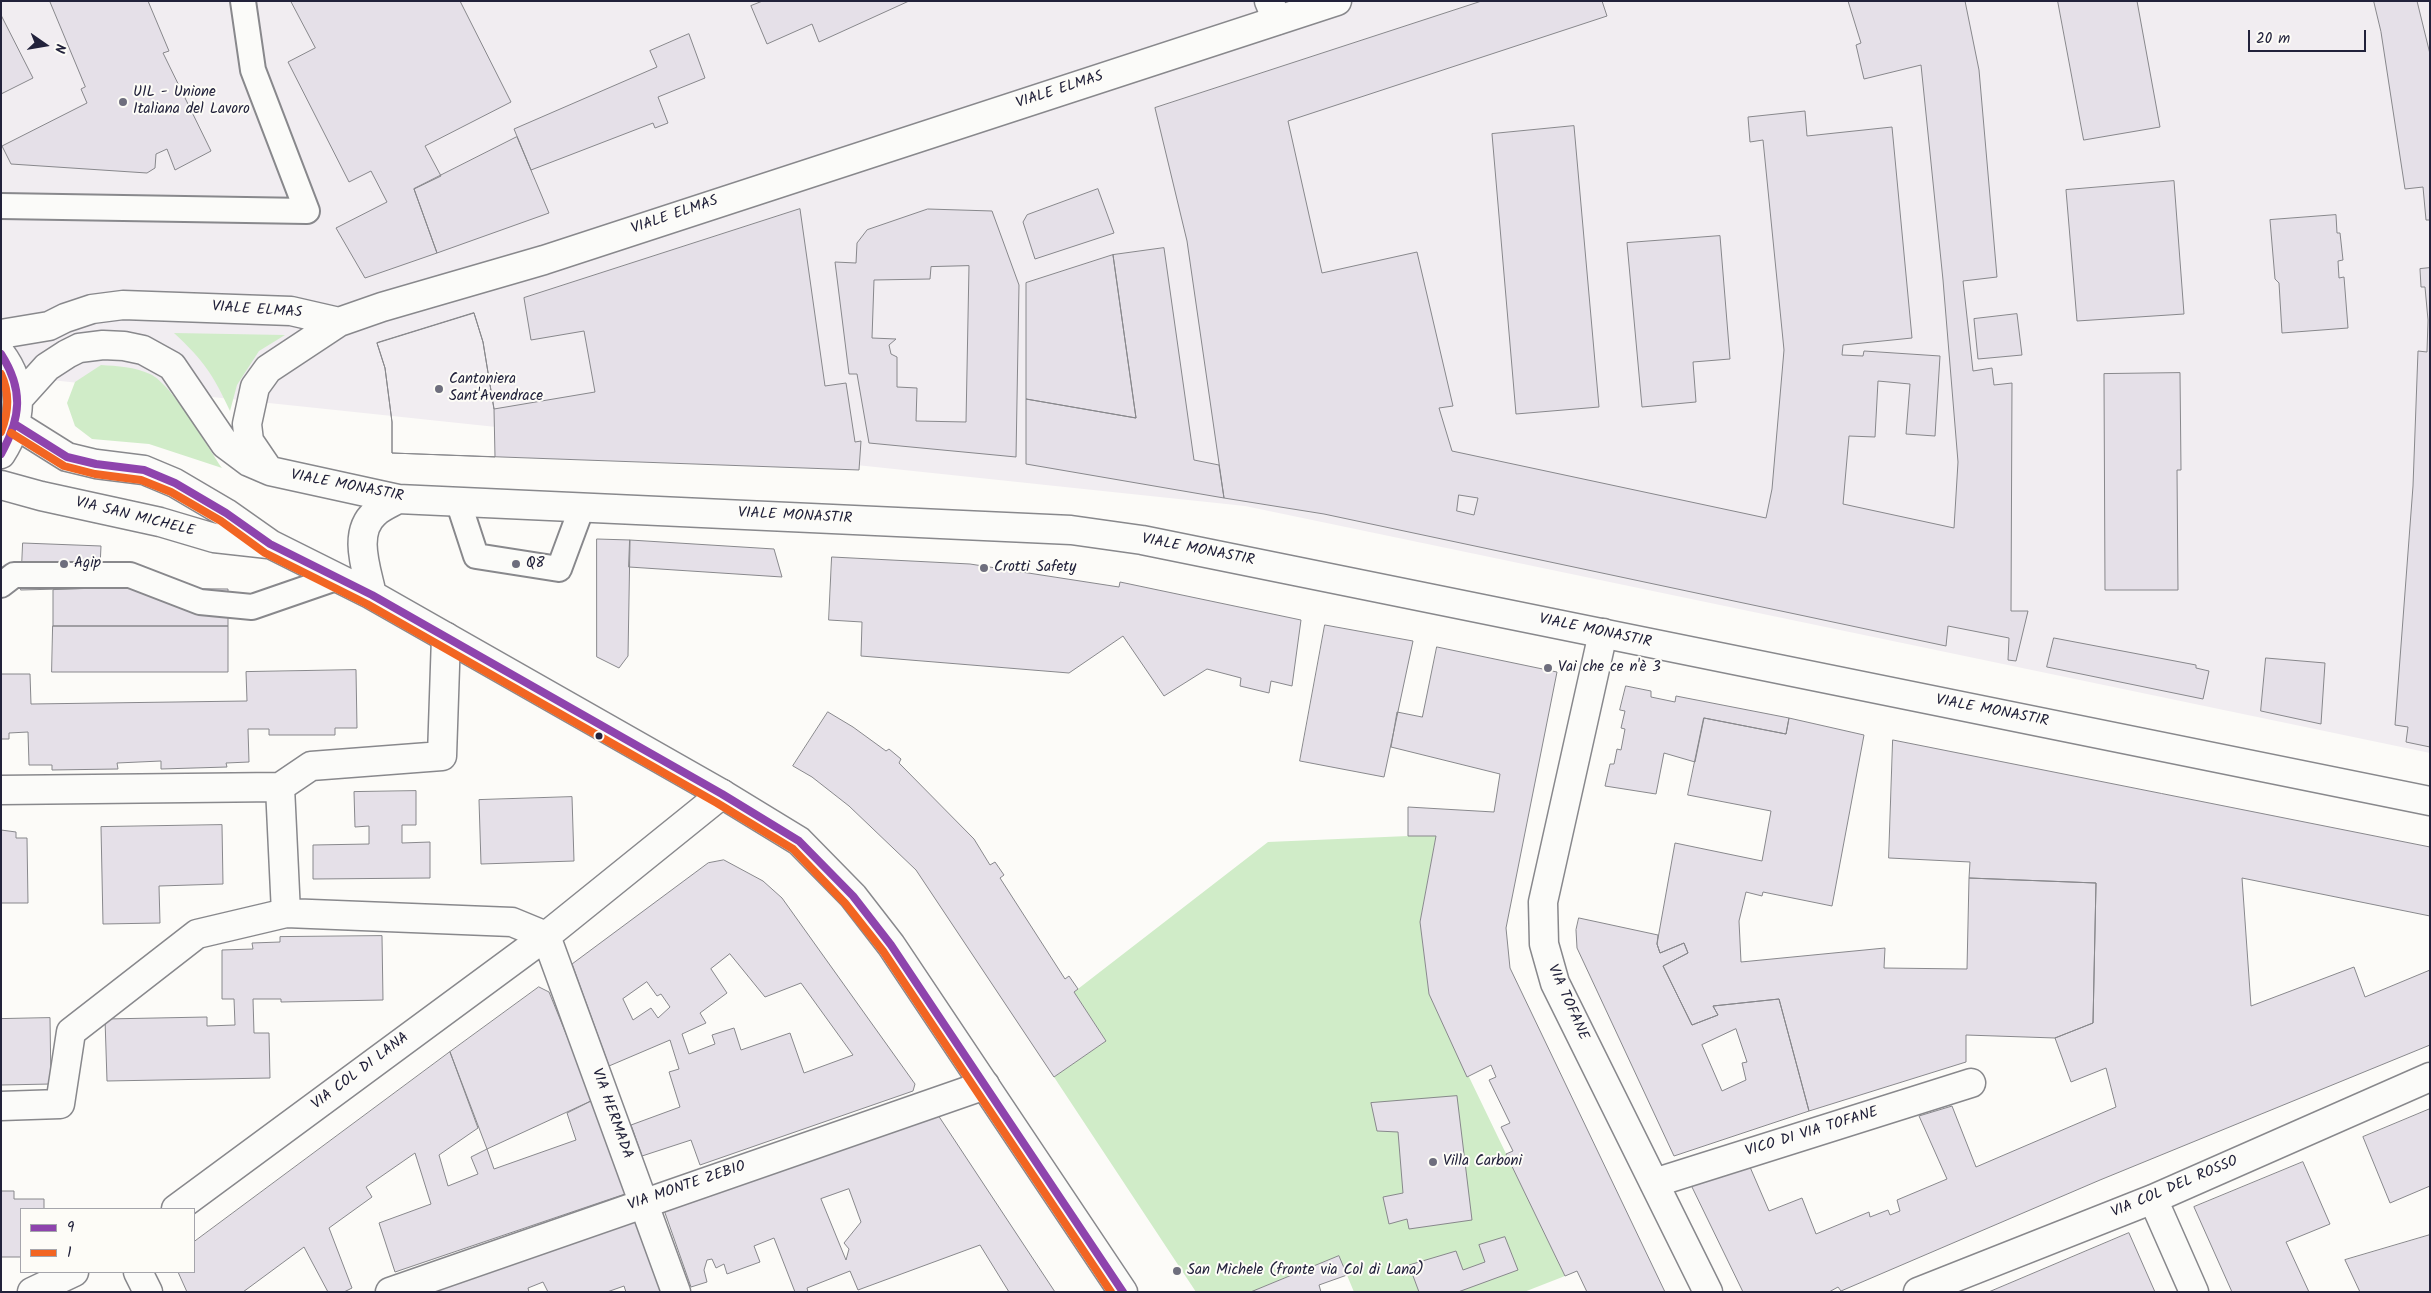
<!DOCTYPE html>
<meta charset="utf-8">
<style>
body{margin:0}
#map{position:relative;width:2431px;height:1293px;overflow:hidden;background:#fcfbf8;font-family:Kalam,sans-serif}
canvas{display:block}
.frame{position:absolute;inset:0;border:2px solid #22223b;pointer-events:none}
.legend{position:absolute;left:20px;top:1208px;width:175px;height:65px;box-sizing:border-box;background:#fdfcf7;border:1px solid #a5a5ac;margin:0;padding:6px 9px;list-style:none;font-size:15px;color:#22223b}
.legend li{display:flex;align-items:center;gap:10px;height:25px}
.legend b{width:25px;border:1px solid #a5a5ac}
.north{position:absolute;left:20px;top:20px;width:50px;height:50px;-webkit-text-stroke:4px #fdfcf7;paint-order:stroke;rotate:103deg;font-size:14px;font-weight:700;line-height:20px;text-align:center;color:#22223b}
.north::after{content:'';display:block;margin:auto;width:18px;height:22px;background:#22223b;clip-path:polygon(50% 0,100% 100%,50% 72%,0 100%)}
.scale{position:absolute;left:2248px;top:30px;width:118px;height:22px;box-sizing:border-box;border:2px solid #22223b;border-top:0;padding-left:6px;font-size:15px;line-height:18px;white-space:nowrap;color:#22223b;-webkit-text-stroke:4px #fdfcf7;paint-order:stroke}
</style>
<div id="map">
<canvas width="2431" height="1293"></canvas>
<div class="frame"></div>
<ul class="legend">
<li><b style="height:6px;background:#8e44ad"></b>9</li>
<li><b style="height:6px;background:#f26522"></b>1</li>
</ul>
<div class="north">N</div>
<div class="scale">20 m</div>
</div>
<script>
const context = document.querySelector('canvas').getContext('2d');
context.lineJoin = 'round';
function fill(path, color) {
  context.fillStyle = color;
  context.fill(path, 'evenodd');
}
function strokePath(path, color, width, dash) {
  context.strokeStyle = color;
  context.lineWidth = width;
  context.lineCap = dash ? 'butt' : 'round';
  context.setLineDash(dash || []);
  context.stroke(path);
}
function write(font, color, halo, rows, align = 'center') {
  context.font = font + ' Kalam,sans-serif';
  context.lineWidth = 4;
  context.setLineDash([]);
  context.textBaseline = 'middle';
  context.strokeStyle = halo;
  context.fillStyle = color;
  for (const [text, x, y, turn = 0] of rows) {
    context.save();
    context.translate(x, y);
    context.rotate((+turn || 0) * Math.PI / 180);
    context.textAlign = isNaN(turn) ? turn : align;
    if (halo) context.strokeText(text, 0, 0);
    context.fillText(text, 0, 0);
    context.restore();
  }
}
fill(new Path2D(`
 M1,1H2430V753L1245,506L32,378L17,352L1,338Z`), '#f1edf1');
fill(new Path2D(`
 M174,333L285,335L259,351L237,385L230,411C213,374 204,361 174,333Z
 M101,365C117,366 135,367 150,374C172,384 207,446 222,468L149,444L92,439L75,426L67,403L75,382Z
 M1408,836H1436L1420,922L1429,994L1565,1276L1524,1292H1354L1339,1256L1251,1292H1196L1054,1077L1106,1041L1074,992L1268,842Z`), '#d0ecc8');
const building = new Path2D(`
 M50,1H148L169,51L163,53L211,151L175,170L167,149L156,154L155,168L147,173L11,164L2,146L87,103L81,89L85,87Z
 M291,1H460L511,102L425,146L441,176L414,189L437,253L365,278L336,228L387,202L371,171L349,182L288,62L315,48Z
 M763,1H909L819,42L812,24L767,44L751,6Z
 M1482,1H1602L1607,16L1288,121L1322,273L1417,252L1453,406L1439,408L1452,451L1766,518L1772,489L1784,350L1763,140L1750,142L1748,117L1805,111L1807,136L1892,127L1912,338L1843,345L1842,355L1863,356L1864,351L1940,356L1935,436L1906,434L1910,384L1878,381L1875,437L1849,436L1843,504L1954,528L1958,462L1943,280L1921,65L1864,79L1856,45L1861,43L1848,1H1965L1979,70L1997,277L1963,281L1973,371L1992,368L1994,385L2012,383L2011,611H2028L2016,661L2008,660L2009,638L1948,626L1946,646L1324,514L1224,498L1187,241L1155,108ZM1459,495L1478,498L1474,515L1457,511Z
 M2058,1H2137L2160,127L2084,140Z
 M2374,1H2417L2430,54V220H2426L2423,187L2405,189L2381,32Z
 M1,15L33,78L1,94Z
 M689,34L705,78L658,97L668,123L655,128L653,123L531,170L514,129L657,67L650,51Z
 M1574,126L1599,407L1516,414L1492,134Z
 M517,137L549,213L437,253L414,189Z
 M2174,181L2184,314L2077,321L2066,190Z
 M1098,189L1114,233L1035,259L1023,222L1027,215Z
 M800,209L825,386L846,383L855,442L861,441L859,470L392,453V422L385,368L377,343L474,313L483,342L494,409L595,392L584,331L531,340L524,298Z
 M928,209L992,211L1019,285L1016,457L869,443L857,374H849L835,262L856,263L857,243L867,230ZM969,266L966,422L916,421L917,388L897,387V357L891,354L889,345L896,339L872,338L874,280L930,279L931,267Z
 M2336,215L2337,233H2340L2343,260L2338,261L2339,278L2344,277L2348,328L2282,333L2279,283L2275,279L2270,220Z
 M1720,236L1730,359L1693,362L1696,402L1642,407L1627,243Z
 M1164,248L1194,460L1219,465L1224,498L1026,464V399L1136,418L1113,255Z
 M1113,255L1136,418L1026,399V283Z
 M2430,268V747L2406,742L2408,727L2395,725L2413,486L2418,351L2427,352L2428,320L2425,287H2421L2420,269Z
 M474,313L483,342L494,409L495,457L392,453V422L385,368L377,343Z
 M2017,314L2022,355L1978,359L1974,319Z
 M2180,373L2181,470H2177L2178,590H2105L2104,374Z
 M597,539L630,540L628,656L619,668L597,657Z
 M630,540L774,549L782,577L629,567Z
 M23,543L101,546L99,588L21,590Z
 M832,557L970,564L1119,587L1120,582L1301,620L1292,686L1271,681L1269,693L1240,686L1241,678L1207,669L1164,696L1123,636L1069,673L861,656L862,622L829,620Z
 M99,588L228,589V626H53V590Z
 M1325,625L1413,641L1384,777L1300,761Z
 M53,626H228V672H52Z
 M2054,638L2196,665V668L2209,671L2203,699L2047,667Z
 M1437,647L1557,672L1506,928L1510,968L1665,1292H1587L1577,1271L1565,1276L1506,1154L1513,1151L1501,1127L1510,1123L1489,1080L1496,1077L1491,1065L1467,1077L1429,994L1420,922L1436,836H1408V807L1494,812L1500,774L1391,747L1397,712L1422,717Z
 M2266,658L2325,663L2321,724L2261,711Z
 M356,670L357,728H335V735H269V729H248L249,762L226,763L227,767L161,769V761L117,763L118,769L52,770V765H29L28,732L9,733V739H1V674H30L31,704L247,701L246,672Z
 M1626,686L1651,691V697L1675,702L1676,696L1789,718L1786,734L1704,718L1695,762L1664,753L1656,794L1605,786L1610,764H1614L1617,749L1621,750L1625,729L1621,728L1625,711L1620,710Z
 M828,712L853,727L886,751L889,749L901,759L899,763L974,839L990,865L995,862L1004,875L1000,878L1065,979L1069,976L1078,989L1074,992L1106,1041L1054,1077L916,870L849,806L812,777L793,766Z
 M1704,718L1786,734L1789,718L1864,735L1832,906L1763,892L1762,896L1746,892L1739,921L1741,962L1885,948L1884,968L1967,969L1969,878L2096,883L2093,1023L2055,1038L1966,1035V1062L1809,1111L1779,999L1713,1006L1718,1015L1692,1025L1663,966L1688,953L1684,943L1660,953L1657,944L1675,843L1762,861L1771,811L1688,795Z
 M1893,740L2430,847V916L2242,878L2251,1006L2354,967L2365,997L2430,970V1045L2100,1180L1841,1291L1838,1287L1829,1292H1743L1691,1185L1750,1167L1769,1211L1802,1198L1816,1234L1869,1212L1870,1217L1888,1210L1890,1215L1900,1211L1897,1200L1947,1179L1919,1116L1952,1106L1976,1167L2116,1107L2106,1068L2071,1082L2055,1038L2093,1023L2096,883L1969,878L1970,862L1889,858Z
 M416,791V825H402V843L430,842V878L313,879V845L369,844V826L355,827L354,792Z
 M572,797L574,861L481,864L479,800Z
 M222,825L223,884L159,886L160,923L103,924L101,827Z
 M1,830L16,832V838H27L28,903H1Z
 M724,860L763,881L782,898L915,1084L913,1091L700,1165L691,1140L642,1156L631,1125L680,1107L669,1072L679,1069L670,1040L609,1066L572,964L708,863ZM730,954L765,997L801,983L853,1055L804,1073L790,1033L741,1050L734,1028L712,1035L715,1044L689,1054L682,1034L706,1023L700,1013L727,993L711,969ZM647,982L657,996L661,994L670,1007L658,1018L651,1008L633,1020L623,999Z
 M1579,918L1658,935L1657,944L1660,953L1684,943L1688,953L1663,966L1692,1025L1718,1015L1713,1006L1779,999L1809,1111L1674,1156L1577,948L1576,930ZM1736,1029L1747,1062L1742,1063L1746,1080L1722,1091L1702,1045Z
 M382,936L383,1000L281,1002V999H253L254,1033H269L270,1078L107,1081L105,1019L207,1017V1026L235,1025L234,999H222V950L253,949L252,943L280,942V937Z
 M539,987L549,992L593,1100L487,1149L450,1052Z
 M50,1018L51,1084L1,1085V1019Z
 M450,1052L478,1128L439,1155L448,1186L478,1174L471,1157L487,1149L494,1169L576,1140L567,1113L593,1100L628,1193L395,1272L379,1223L431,1204L415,1153L366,1187L372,1197L329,1228L352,1288L344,1292H328L304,1247L243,1292H187L178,1272H194V1242Z
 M1457,1096L1472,1220L1409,1229L1407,1219L1389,1224L1383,1197L1403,1193L1398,1132L1377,1131L1371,1103Z
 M2430,1109V1186L2390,1203L2363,1137Z
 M936,1112L1055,1292H1009L980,1245L858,1290L850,1271L807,1288L808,1292H795L774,1238L754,1246L760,1262L727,1274L724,1264L716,1268L712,1259L707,1260L704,1270L707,1282L691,1287L664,1210ZM849,1189L861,1222L844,1243L849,1249L846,1260L821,1199Z
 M2303,1162L2330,1224L2286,1242L2309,1292H2232L2194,1207Z
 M1,1191H14V1199H44V1209H21V1257H1Z
 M634,1219L661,1292H626L624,1286L607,1292H548L543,1282L528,1288L529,1292H429Z
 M2129,1233L2155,1292H1989Z
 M2430,1235V1292H2360L2345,1260Z
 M1505,1237L1518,1270L1458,1292H1419L1409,1265L1456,1251L1463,1270L1485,1262L1479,1245Z
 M1339,1256L1347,1275L1319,1285L1321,1292H1251Z`);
fill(building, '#e5e0e8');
strokePath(building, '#88888c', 1);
const lane = new Path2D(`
 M1,206L307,211L253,70L243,1
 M458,501L476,556L559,569L582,507
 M1,585L14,575H130L200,602L252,607L336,578`);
const street = new Path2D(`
 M1269,1L1277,20
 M1603,633L1543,902L1544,944L1555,983L1708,1292
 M280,787L286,913
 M1,790L280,787L311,766L442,756L446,637
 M1,1106L60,1104L71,1032L197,934L286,913L512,922L546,936L676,1292
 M1654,1183L1971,1083
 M2153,1199L2194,1292
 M176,1209L546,936L722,794
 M138,1272L148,1292
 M32,1292L74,1272
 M390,1292L985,1085
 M1918,1292L2153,1199L2430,1077`);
const secondary = new Path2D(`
 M1,334L49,326L65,318L92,309L123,305L291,311L339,322L382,307L544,260L1337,1
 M1,354C25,386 22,421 1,454
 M19,398L47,367L67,354L79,348L103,345L124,346L143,350L172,366L225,444L249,462L270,471L398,499L1071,530L1142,540L2430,801
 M16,425L67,457L96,464L144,470L175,483L226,513L270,544L372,595L722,794L799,841L853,896L891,945L1123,1292
 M268,469L249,441L247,424L255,387L268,369L339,322
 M1,485L41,496L160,522L214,538L268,544
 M372,595C367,570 352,533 375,513C381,507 391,503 398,499`);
strokePath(lane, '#88888c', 28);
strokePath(street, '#88888c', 31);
strokePath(secondary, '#88888c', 31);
strokePath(lane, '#fbfbf9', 24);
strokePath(street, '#fbfbf9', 28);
strokePath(secondary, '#fbfbf9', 28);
strokePath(new Path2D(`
 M1,354C24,390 21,418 1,454
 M16,425L67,457L96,464L144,470L175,483L226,513L270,544L372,595L722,794L799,841L853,896L891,945L1123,1292`), '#8e44ad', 8);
strokePath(new Path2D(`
 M1,374C10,393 9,412 1,432
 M11,433L64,466L95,474L141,480L171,492L221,521L265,553L367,604L717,803L793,849L845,903L883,951L1111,1292`), '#f26522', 8);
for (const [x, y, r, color] of [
 [123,102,5,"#6e6e7d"],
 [439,389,5,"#6e6e7d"],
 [64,564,5,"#6e6e7d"],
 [516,564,5,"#6e6e7d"],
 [984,568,5,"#6e6e7d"],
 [1548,668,5,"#6e6e7d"],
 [599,736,4.5,"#22223b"],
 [1433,1162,5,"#6e6e7d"],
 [1177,1271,5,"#6e6e7d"]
]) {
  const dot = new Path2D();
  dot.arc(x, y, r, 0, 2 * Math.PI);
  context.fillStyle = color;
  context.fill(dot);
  strokePath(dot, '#fdfcf7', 2);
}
write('15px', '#22223b', '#fdfcf7', [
 ["VIALE ELMAS",1060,91,-18],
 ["VIALE ELMAS",675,216,-19],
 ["VIALE ELMAS",257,311,4],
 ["VIALE MONASTIR",347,487,11],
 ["VIALE MONASTIR",795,517,3],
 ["VIA SAN MICHELE",135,518,14],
 ["VIALE MONASTIR",1198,551,11],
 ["VIALE MONASTIR",1595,632,12],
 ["VIALE MONASTIR",1992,712,11],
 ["VIA TOFANE",1567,1003,66],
 ["VIA COL DI LANA",361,1072,-37],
 ["VIA HERMADA",611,1114,70],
 ["VICO DI VIA TOFANE",1812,1133,-17],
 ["VIA MONTE ZEBIO",687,1187,-19],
 ["VIA COL DEL ROSSO",2175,1188,-23]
]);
write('15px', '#22223b', '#fdfcf7', [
 ["UIL - Unione",133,93],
 ["Italiana del Lavoro",133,110],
 ["Cantoniera",449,380],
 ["Sant'Avendrace",449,397],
 ["Agip",74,564],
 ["Q8",526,564],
 ["Crotti Safety",994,568],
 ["Vai che ce n'è 3",1558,668],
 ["Villa Carboni",1443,1162],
 ["San Michele (fronte via Col di Lana)",1187,1271]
], 'left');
</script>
